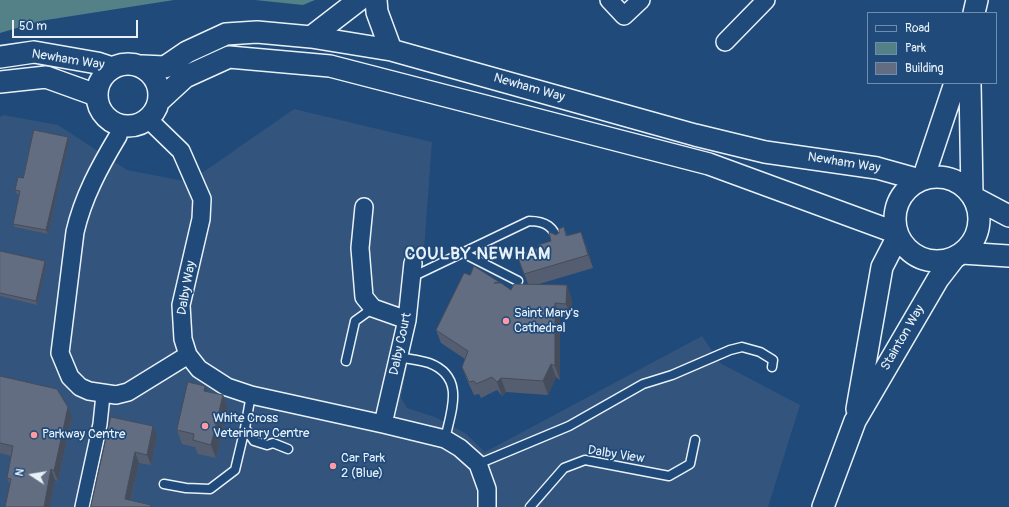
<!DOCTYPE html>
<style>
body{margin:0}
#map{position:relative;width:1009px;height:507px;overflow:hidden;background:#1f4a7a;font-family:Pangolin,sans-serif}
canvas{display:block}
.legend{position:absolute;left:867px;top:12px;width:130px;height:72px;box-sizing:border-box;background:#1f4a7a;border:1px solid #6f8dac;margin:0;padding:5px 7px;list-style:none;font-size:12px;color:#e8f1f8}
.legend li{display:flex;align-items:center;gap:8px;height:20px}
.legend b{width:20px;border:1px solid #6f8dac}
.north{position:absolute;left:12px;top:455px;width:40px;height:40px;-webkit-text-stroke:3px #1f4a7a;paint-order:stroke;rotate:282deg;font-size:11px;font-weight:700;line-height:16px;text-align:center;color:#e8f1f8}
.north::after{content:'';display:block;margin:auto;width:14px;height:18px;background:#e8f1f8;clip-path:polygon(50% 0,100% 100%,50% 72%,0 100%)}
.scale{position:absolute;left:12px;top:20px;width:126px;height:18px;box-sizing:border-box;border:2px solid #e8f1f8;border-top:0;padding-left:5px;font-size:12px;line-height:14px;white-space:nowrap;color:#e8f1f8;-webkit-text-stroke:3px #1f4a7a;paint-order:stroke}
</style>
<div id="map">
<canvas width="1009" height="507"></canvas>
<ul class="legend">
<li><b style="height:5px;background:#1f4a7a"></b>Road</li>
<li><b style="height:11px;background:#548088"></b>Park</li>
<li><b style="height:11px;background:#636d82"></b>Building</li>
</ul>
<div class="north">N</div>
<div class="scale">50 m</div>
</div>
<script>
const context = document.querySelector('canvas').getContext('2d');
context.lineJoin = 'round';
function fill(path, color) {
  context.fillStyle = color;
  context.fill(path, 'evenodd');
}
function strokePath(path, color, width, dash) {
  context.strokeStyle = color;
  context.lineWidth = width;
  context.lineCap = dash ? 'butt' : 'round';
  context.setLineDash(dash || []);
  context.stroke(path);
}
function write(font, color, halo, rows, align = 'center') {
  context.font = font + ' Pangolin,sans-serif';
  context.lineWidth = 3.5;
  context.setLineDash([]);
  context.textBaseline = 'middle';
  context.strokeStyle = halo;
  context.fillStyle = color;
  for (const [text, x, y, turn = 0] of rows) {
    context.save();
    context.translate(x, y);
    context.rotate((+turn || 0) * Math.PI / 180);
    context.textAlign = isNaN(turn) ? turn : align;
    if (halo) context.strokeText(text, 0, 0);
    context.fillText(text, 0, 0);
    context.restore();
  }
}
fill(new Path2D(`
 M294,109L432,142L421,290L401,398L407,408L435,417L465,433L485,452L702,336L720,363L800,405L768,507H0V117L3,115L58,125L127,170L189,182Z`), '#33547c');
fill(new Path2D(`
 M0,0H174L40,21L0,33Z
 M255,0H315L303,5Z`), '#548088');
const service = new Path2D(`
 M463,253L518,281
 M412,277L529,221C546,221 554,227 559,243
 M399,357C408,359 420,360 429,363C466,377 451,411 445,439
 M346,361L355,321L373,308
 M251,395L245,428L254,441L267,445L273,443L288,449
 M478,464L569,426L643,384L672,375L730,350L742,347L760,352L773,360L772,367
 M164,484L186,488L210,489L235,470L245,428
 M530,507L564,468L585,460L669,476L690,464L695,440`);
const pedestrian = new Path2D(`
 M82,507L100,424L103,395`);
const minor = new Path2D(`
 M609,0L624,16L641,0
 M725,42L766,0
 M148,119L181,151L202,199L201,219L181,305L183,339L188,355L199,369L227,387L251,395L383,424L445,439L460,448L478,464L487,489V507
 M118,136C100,166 83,197 75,232L60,353L70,377L80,387L89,391L116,395L128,392L188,355
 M364,207L360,248L364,297L373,308L407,320
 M383,424L407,320L413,263`);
const tertiary = new Path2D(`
 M376,0L377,12L391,50
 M974,13L977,0
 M311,37L359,0
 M0,57L34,52L97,63L112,68
 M97 95a31 31 0 1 1 62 0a31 31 0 1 1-62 0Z
 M142,66L165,67L187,52L226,34L257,32L311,37L391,50L695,135L765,152L877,168L920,180
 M0,82L46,77L96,95
 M970,83L972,195
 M159,101L185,77L229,57L330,66L709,164L897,233
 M895 219a42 42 0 1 1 84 0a42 42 0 1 1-84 0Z
 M923,179L955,83
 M973,197L1009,216
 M962,253L1009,256
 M857,409L882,267L898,236
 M823,507L855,421L938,279L955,257`);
strokePath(service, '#e8f1f8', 11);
strokePath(pedestrian, '#e8f1f8', 16);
strokePath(minor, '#e8f1f8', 20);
strokePath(tertiary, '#e8f1f8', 24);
strokePath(service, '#1f4a7a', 8);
strokePath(pedestrian, '#1f4a7a', 13);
strokePath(minor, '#1f4a7a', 17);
strokePath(tertiary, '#1f4a7a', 21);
fill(new Path2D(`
 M68,137L69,141L48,234L15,227L13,224L20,195L17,194L15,190L23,178Z
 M564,227L567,235L586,245L593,268L539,284L572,299L571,317H560V380L556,377L548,395L506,392L502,396L497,390L481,398L479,394L474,395L467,380L462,367L465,359L441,343L436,330L470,275L499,282V283L511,290L528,284L517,255L539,248L551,241L556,235Z
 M0,251L46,265L37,305L0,296Z
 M0,376L72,417L58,481L55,480L50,507H5L10,485L7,478L11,456L0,453Z
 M207,391L223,395L228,409L216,458L198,454L195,447L182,444L177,430Z
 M111,417L157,437L151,465L139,463L131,500L91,507Z`), '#555e70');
fill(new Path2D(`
 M68,137L69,141L48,234L46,230Z
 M581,232L586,245L593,268L588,255Z
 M45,261L46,265L37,305L36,301Z
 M567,285L572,299L571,317L566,304Z
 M555,303L560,317V380L555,366Z
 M551,364L556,377L548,395L543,381Z
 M501,378L506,392L502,396L497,382Z
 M205,386L210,399L204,391Z
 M223,395L228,409L216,458L211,445Z
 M68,407L72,417L58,481L54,471Z
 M153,426L157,437L151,465L147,455Z
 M135,452L139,463L129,507L125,499Z
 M51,469L55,480L50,507H44Z`), '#454c5b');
const building = new Path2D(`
 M34,130L68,137L46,230L13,224L20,191L15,190L18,177L23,178Z
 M564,227L566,236L581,232L588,255L524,274L517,255L539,248L538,245L551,241L549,232L556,235L559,233V229Z
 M0,251L45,261L36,301L0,293Z
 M474,266L499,282L494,283H501L511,290L514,284L567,285L566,304L555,303V366L551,364L543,381L501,378L497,382L492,377L476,384L474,381L469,382L462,367L468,351L436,330L464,273L470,275Z
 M0,376L57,389L68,407L54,471L51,469L44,507H5L11,479L7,478L13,446L0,443Z
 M188,382L205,386L204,391L223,395L211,445L193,440L194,434L177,430Z
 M111,417L153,426L147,455L135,452L125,499L151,505L150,507H91Z`);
fill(building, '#636d82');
strokePath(building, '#454c5b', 1);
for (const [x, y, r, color] of [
 [506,321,4,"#ff9aa2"],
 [205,426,4,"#ff9aa2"],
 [34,435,4,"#ff9aa2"],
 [333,466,4,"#ff9aa2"]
]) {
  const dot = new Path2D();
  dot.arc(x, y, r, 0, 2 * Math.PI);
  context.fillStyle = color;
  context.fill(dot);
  strokePath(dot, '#1f4a7a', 1.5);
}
write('13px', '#e8f1f8', '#1f4a7a', [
 ["Newham Way",68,60,9],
 ["Newham Way",529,88,16],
 ["Newham Way",844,163,9],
 ["Dalby Way",187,288,-80],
 ["Stainton Way",903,338,-60],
 ["Dalby Court",401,344,-78],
 ["Dalby View",616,455,9]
]);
write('13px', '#e8f1f8', '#1f4a7a', [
 ["Saint Mary's",514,314],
 ["Cathedral",514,329],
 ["White Cross",213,419],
 ["Veterinary Centre",213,434],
 ["Parkway Centre",42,435],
 ["Car Park",341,459],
 ["2 (Blue)",341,474]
], 'left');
context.letterSpacing = '1px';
write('bold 17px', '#e8f1f8', '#1f4a7a', [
 ["COULBY NEWHAM",478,255]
]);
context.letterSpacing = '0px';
</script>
